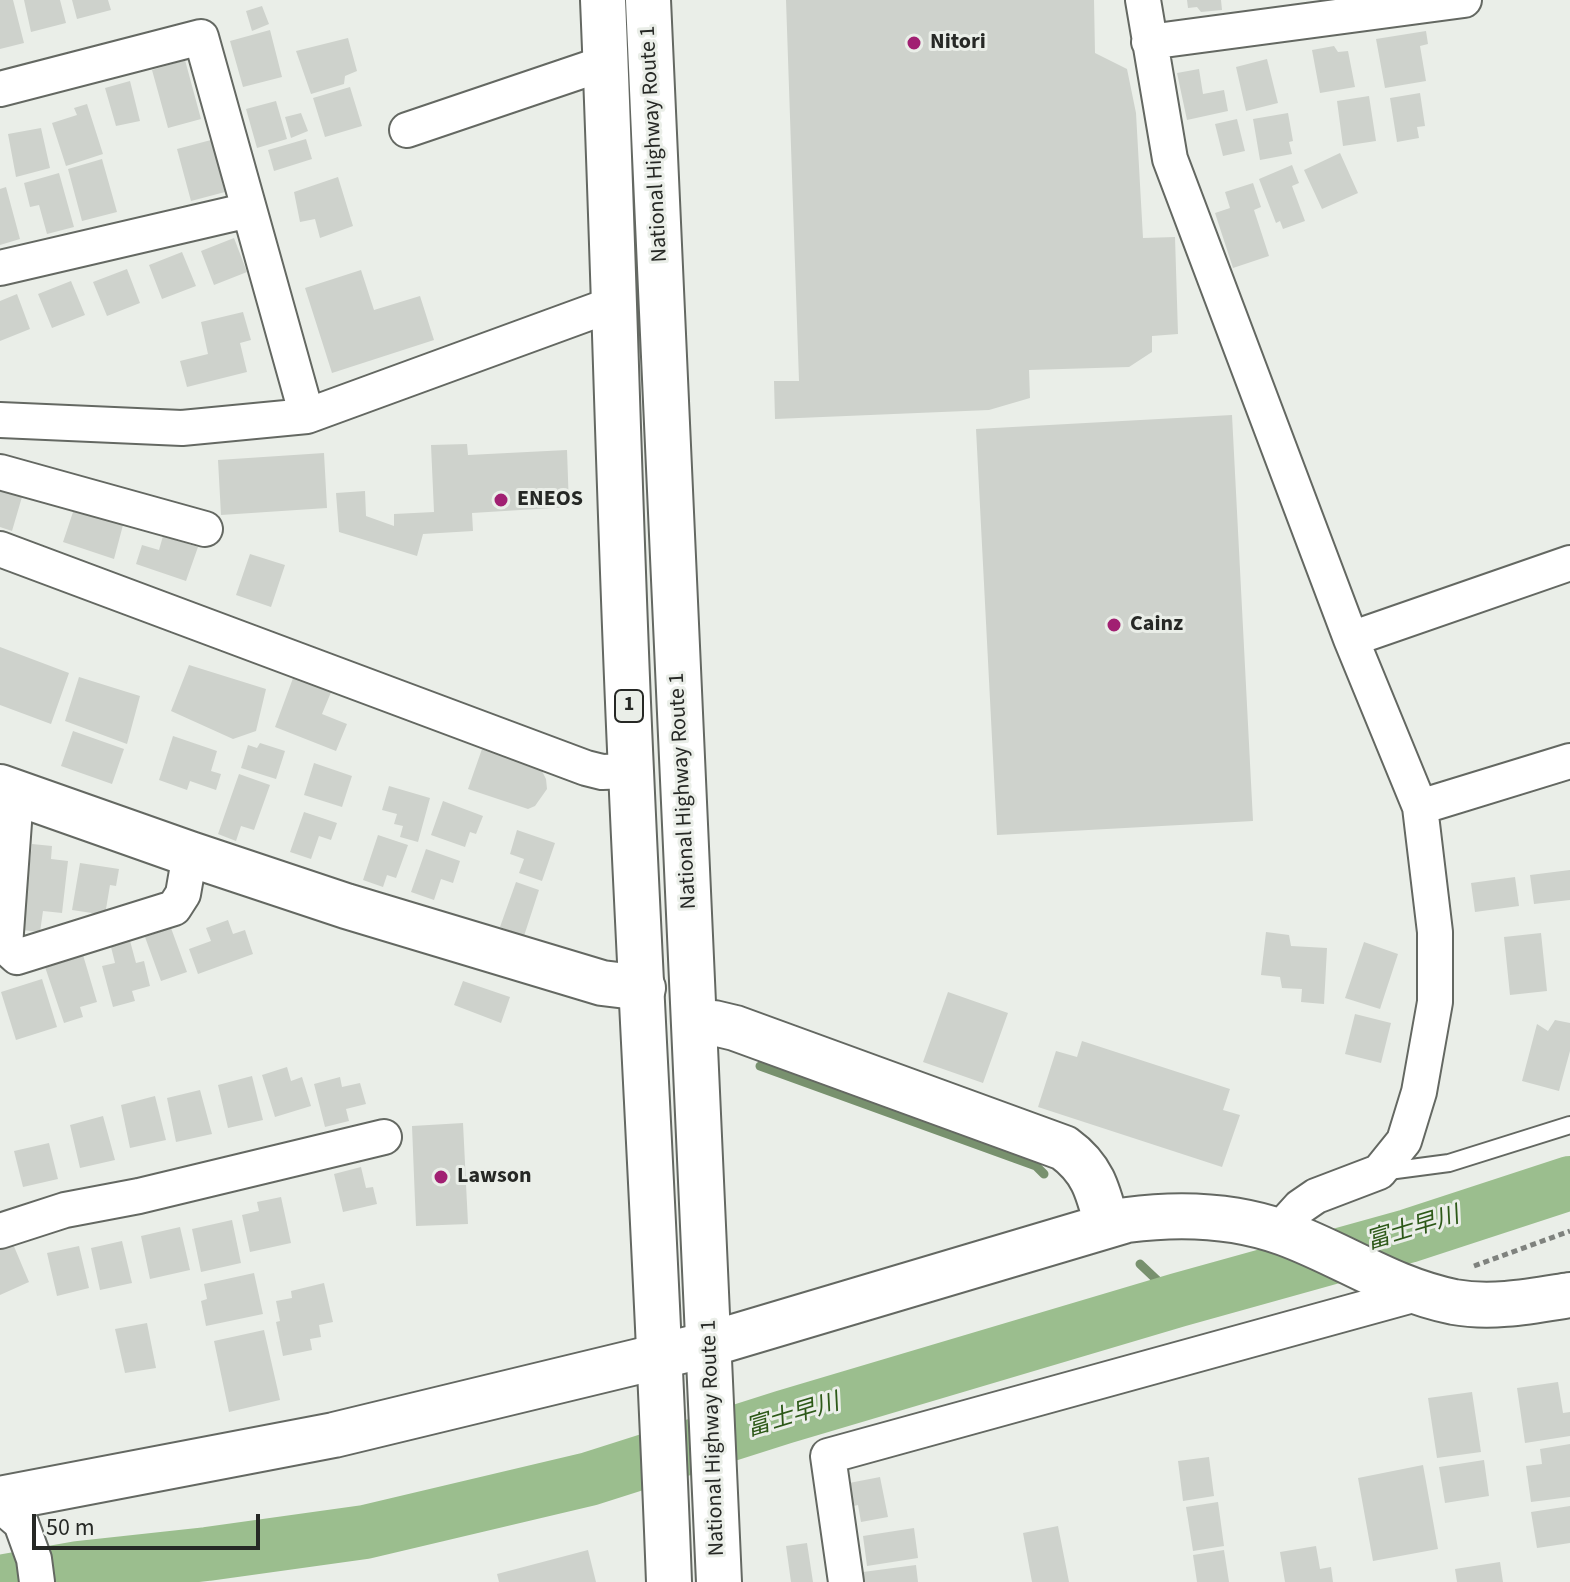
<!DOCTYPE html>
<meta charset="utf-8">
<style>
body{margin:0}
#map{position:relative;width:1570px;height:1582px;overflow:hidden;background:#eaeee8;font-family:"Source Sans 3",sans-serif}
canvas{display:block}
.scale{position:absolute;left:32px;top:1514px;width:228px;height:36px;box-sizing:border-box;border:4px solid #262825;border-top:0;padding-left:10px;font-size:24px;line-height:28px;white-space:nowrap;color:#262825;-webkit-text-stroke:6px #eaeee8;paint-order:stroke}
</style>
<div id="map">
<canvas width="1570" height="1582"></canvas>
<div class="scale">50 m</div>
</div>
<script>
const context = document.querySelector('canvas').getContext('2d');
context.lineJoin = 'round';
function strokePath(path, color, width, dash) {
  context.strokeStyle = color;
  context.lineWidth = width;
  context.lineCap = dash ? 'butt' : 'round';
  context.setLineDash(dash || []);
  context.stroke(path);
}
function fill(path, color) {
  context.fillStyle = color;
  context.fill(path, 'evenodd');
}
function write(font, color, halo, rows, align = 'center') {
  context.font = font + ' "Source Sans 3","Noto Sans JP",sans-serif';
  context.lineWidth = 6;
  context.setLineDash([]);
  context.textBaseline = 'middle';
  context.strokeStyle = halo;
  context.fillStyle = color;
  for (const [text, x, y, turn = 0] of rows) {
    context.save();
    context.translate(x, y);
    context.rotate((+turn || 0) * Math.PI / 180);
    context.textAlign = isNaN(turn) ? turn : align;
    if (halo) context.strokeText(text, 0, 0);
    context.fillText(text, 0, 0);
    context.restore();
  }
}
strokePath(new Path2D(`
 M760,1066L1036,1166L1044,1174
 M1140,1264L1178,1300`), '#78916e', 9);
strokePath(new Path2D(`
 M0,1582L78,1568L207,1554L365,1532L589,1479L784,1417L1178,1300L1408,1236L1570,1183`), '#9bbe8e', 54);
fill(new Path2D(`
 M0,0H13L24,43L0,49Z
 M24,0H60L66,23L31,32Z
 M72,0H108L111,10L77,19Z
 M786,0H1094L1095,53L1127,69L1136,113L1143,238L1175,237L1178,334L1152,336V352L1129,367L1029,370L1030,398L989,410L775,419L774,381H799Z
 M1187,0H1221L1222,10L1201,12L1197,7L1188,8Z
 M262,6L269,24L252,31L246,11Z
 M270,30L282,77L243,87L230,41Z
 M1426,31L1428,44L1420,46L1426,81L1385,88L1376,39Z
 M348,38L357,71L345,76L344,84L311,94L296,51Z
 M1334,46L1338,52L1348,51L1355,87L1320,93L1312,50Z
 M1267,59L1278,103L1246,111L1236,67Z
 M185,60L201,119L168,128L152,70Z
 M1199,69L1203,94L1224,90L1228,111L1187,120L1177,73Z
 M130,81L140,121L116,126L105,88Z
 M350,87L362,126L325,137L313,98Z
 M1420,93L1425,126L1417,127L1419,138L1397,142L1390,98Z
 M1369,96L1376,141L1343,146L1337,101Z
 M276,101L287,139L257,148L246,109Z
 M87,104L103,154L66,166L52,123L77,115L74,108Z
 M301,113L308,131L291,138L285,117Z
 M1288,113L1293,141L1289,142L1292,154L1260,160L1253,119Z
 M1237,119L1245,151L1223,156L1215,124Z
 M41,128L50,168L16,177L8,134Z
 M306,139L312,159L274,171L268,150Z
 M211,140L225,192L191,201L177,149Z
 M1340,153L1358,193L1322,209L1304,170Z
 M102,159L117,212L82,221L68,169Z
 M1292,165L1299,183L1292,186L1305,221L1283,229L1280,221L1276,223L1259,179Z
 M59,173L74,227L47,234L39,205L30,207L24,183Z
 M338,177L353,226L320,238L315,219L300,222L294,192Z
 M1253,183L1261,207L1254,210L1269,256L1233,268L1215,213L1230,208L1225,192Z
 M6,187L20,239L0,245V189Z
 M234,238L247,272L214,285L201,251Z
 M182,252L196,286L162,299L149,265Z
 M127,269L140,303L107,316L93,282Z
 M361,270L374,310L420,296L434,340L332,373L305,288Z
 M71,281L85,315L52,328L38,294Z
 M17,294L30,329L0,341V301Z
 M243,312L251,340L240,343L247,372L187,387L180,361L208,354L201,322Z
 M1232,415L1253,821L997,835L976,429Z
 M467,444L468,455L567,450L569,507L472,513L473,531L423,534L417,556L339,532L336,493L365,491L366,516L394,526V514L434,512L431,445Z
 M324,453L327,508L221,515L218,460Z
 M0,490L22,497L12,531L0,527Z
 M74,509L123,525L114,559L63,542Z
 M163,536L198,547L186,581L136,564L142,545L159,550Z
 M250,554L285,565L271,607L236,595Z
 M0,647L69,673L51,724L0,705Z
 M189,665L266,689L256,731L233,739L171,711Z
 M296,670L334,685L322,714L347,724L336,751L275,727Z
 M79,677L140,696L127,744L65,721Z
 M73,731L124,749L112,784L61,766Z
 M173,736L217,751L211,771L221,774L216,790L190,781L187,790L159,780Z
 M260,743L285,751L276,779L241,768L248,745L257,748Z
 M482,749L510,758H522L539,765L546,779L547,789L535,806L528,809L468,789Z
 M314,763L352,776L342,807L304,795Z
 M239,774L270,785L254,830L241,826L236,841L218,834Z
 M389,786L430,798L418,842L400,837L403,826L394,824L397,814L382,810Z
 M443,801L483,816L476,834L470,832L465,847L431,835Z
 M304,812L337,823L331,840L319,836L311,859L290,852Z
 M517,830L555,843L542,881L519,873L524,859L510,854Z
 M378,835L408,845L396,878L387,875L383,887L363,880Z
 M32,844L52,846L51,859L68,861L62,913L43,911L40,932L22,930Z
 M426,849L460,861L453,883L441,879L434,900L411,892Z
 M80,863L119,869L116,886L110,885L105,915L72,910Z
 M1570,870V900L1534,904L1530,875Z
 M1515,877L1519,906L1475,912L1471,883Z
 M516,882L539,890L524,936L500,927Z
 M228,920L233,934L245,930L253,954L198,974L189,949L211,941L206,928Z
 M171,928L187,972L161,981L145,937Z
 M1266,932L1289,935L1291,946L1327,948L1324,1004L1301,1002L1302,989L1282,988L1280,977L1261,975Z
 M1541,933L1547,991L1510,995L1504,937Z
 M129,937L136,963L144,961L150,986L132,991L135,1001L113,1007L102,966L115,963L110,943Z
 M1364,942L1398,954L1380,1009L1345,998Z
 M83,955L97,1002L80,1007L83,1017L64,1023L45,967Z
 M42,979L57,1027L16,1040L1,992Z
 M463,981L510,997L501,1023L454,1005Z
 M948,992L1008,1013L983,1083L923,1062Z
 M1355,1014L1391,1023L1381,1063L1345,1054Z
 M1555,1020L1570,1023V1051L1559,1091L1522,1081L1537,1024L1548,1031Z
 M1082,1041L1230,1089L1223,1110L1240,1115L1222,1167L1038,1107L1056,1051L1077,1057Z
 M287,1067L291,1081L302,1077L311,1106L275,1117L262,1075Z
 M252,1076L263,1120L228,1128L218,1085Z
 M340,1077L342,1087L360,1083L366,1104L346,1109L349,1121L325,1127L314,1084Z
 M200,1090L212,1134L176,1142L167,1098Z
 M155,1096L166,1140L130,1148L121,1105Z
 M103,1116L115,1160L80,1168L70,1125Z
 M463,1123L468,1224L416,1226L412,1126Z
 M49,1143L58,1179L23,1187L14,1151Z
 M361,1167L366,1188L373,1187L377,1204L343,1212L334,1174Z
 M281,1197L291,1243L250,1252L242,1215L259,1211L257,1202Z
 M232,1220L241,1263L201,1272L192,1229Z
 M180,1227L190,1270L150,1279L141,1236Z
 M122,1241L132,1283L100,1290L91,1248Z
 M13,1244L29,1282L0,1295V1249Z
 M79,1246L89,1288L57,1296L47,1253Z
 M254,1273L263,1314L206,1326L201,1301L207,1299L204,1284Z
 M324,1283L333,1322L319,1325L321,1337L310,1339L312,1350L283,1356L276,1322L280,1321L276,1301L292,1298L291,1291Z
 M147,1323L156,1368L125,1373L115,1329Z
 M264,1330L280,1400L229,1412L214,1341Z
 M1558,1382L1563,1413L1570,1412V1436L1525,1443L1517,1388Z
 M1472,1392L1481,1452L1437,1458L1428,1398Z
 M1570,1444V1497L1531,1502L1526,1466L1542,1464L1540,1449Z
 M1209,1457L1214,1496L1183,1501L1178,1461Z
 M1484,1460L1489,1496L1445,1503L1439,1467Z
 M1423,1465L1438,1549L1373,1561L1358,1478Z
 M880,1477L888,1517L861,1522L858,1505L849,1507L844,1484Z
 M1218,1502L1224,1546L1193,1551L1186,1507Z
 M1570,1506V1543L1537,1548L1531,1512Z
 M1058,1526L1069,1582H1032L1023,1533Z
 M914,1528L918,1558L867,1566L863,1536Z
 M807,1543L813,1582H791L786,1546Z
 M1316,1546L1320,1569L1331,1567L1333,1582H1285L1280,1552Z
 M588,1550L596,1582H499L497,1574Z
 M1224,1550L1229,1582H1197L1193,1555Z
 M1500,1562L1503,1582H1457L1455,1569Z
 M916,1565L918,1582H865L863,1572Z`), '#ced2cc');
const lane = new Path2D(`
 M1381,1172L1449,1163L1570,1125`);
const street = new Path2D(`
 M1143,0L1170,159L1351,639L1420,807L1435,932V1002L1419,1092L1404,1141L1379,1172L1316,1196L1300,1207L1290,1218L1284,1233
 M1149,42L1464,0
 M0,89L201,37L307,416
 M407,130L605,63
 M0,268L249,210
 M0,420L182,428L307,416L616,303
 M0,472L205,529
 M0,549L586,768L602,772L631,771
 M1351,639L1570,563
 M16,795L5,946L17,957L174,908L183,894L190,854
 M1420,807L1570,761
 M0,1231L65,1210L139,1196L384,1137
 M0,1505L21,1523L34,1559L37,1582
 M846,1582L828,1456L1420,1293`);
const secondary = new Path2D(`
 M0,787L190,854L346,906L602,983L643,988
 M696,1024L714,1023L735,1028L1064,1148C1093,1169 1098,1191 1107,1225
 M0,1499L334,1435L710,1344L1127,1220C1180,1213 1234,1215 1284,1233C1344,1255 1390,1289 1454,1302C1493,1309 1532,1301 1570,1295`);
const highway = new Path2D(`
 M603,0C614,257 619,514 631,771C643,1042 659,1312 669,1582
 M648,0L719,1582`);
strokePath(lane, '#646862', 20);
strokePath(street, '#646862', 38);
strokePath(secondary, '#646862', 48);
strokePath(highway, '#646862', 48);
strokePath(new Path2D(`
 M1474,1266L1570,1231`), '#7f827e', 5, [6, 4]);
strokePath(lane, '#fff', 16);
strokePath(street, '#fff', 34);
strokePath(secondary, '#fff', 44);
strokePath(highway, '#fff', 44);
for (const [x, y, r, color] of [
 [914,43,8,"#a12072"],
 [501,500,8,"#a12072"],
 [1114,625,8,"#a12072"],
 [441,1177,8,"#a12072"]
]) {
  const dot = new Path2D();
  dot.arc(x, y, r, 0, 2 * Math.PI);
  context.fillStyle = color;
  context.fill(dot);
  strokePath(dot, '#eaeee8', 3);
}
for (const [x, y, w] of [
 [629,706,28]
]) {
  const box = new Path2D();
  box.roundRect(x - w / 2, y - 16, w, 32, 6);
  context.fillStyle = '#eaeee8';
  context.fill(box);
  strokePath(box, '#262825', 2);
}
write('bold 20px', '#262825', null, [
 ["1",629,706]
]);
write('bold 22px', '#262825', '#eaeee8', [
 ["Nitori",930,43],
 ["ENEOS",517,500],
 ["Cainz",1130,625],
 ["Lawson",457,1177]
], 'left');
write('22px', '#262825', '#eaeee8', [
 ["National Highway Route 1",655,144,-93],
 ["National Highway Route 1",684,791,-93],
 ["National Highway Route 1",714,1438,-92]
]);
write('italic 24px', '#2d5918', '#eaeee8', [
 ["富士早川",1413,1230,-17],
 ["富士早川",793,1417,-17]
]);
</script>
